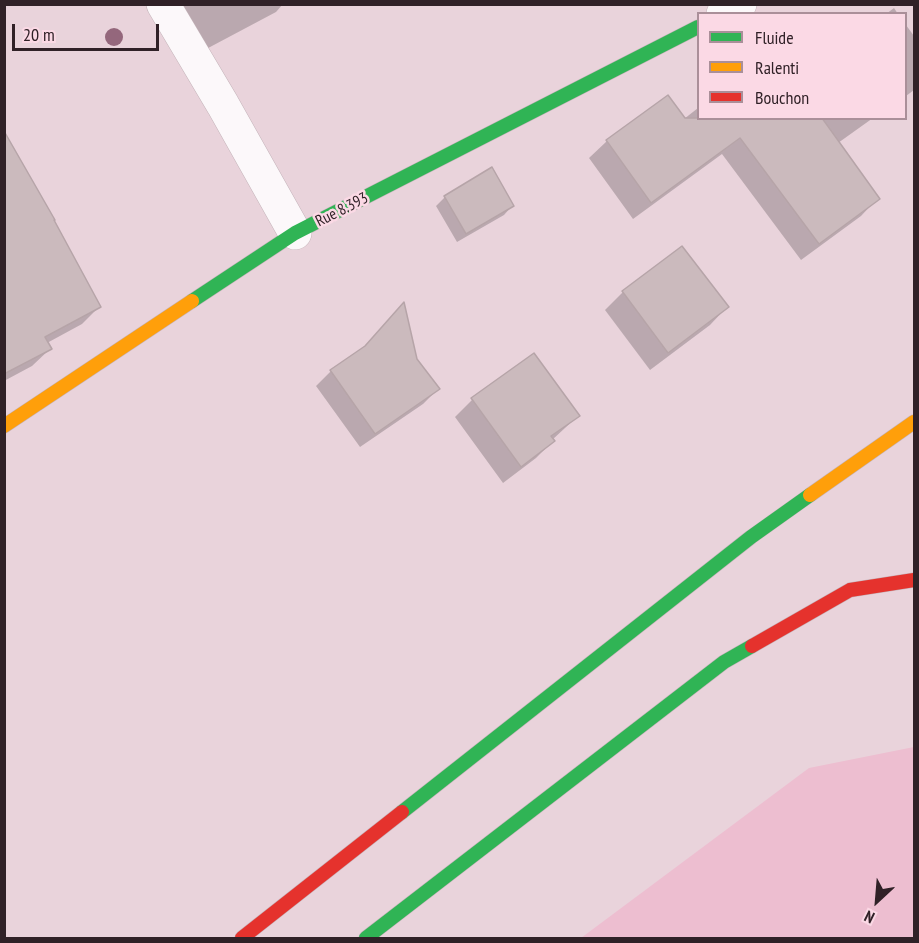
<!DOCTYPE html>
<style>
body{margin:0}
#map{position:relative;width:919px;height:943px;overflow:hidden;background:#e9d3db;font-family:"PT Sans Narrow",sans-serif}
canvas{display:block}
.frame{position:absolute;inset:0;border:6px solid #302127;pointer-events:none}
.legend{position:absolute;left:697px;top:12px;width:210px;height:108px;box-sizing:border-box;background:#fbd9e5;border:2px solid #aa8f99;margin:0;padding:8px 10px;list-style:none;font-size:18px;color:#302127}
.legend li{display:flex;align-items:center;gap:12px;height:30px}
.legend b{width:30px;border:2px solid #aa8f99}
.north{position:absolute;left:847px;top:871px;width:60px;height:60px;-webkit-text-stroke:4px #fbd9e5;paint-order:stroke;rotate:206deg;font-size:16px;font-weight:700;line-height:24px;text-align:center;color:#302127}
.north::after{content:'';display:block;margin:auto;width:21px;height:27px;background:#302127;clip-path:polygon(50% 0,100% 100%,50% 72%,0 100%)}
.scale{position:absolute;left:12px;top:24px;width:147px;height:27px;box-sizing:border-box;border:3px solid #302127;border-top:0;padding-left:8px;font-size:18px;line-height:21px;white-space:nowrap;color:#302127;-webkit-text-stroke:4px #fbd9e5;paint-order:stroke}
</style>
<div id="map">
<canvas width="919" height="943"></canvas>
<div class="frame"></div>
<ul class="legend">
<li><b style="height:8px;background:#30b455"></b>Fluide</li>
<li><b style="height:8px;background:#ff9f0a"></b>Ralenti</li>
<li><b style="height:8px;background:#e5322d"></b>Bouchon</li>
</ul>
<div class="north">N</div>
<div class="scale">20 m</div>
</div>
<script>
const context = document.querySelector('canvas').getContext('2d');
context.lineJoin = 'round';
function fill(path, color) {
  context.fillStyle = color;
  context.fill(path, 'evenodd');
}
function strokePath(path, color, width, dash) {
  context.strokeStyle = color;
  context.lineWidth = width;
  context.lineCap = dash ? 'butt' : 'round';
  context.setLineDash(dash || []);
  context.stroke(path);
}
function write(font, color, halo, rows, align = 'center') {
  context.font = font + ' "PT Sans Narrow",sans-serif';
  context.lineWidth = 5;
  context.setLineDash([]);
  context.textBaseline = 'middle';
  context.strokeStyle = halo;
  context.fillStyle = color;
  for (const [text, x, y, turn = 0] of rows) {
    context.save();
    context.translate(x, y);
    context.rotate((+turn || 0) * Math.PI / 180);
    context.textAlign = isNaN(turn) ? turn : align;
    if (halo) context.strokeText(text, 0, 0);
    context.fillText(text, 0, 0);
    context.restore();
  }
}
fill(new Path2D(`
 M914,747V938H581L809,768Z`), '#edbed0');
fill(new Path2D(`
 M151,4H283L276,12L195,55Z
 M894,8L898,14H886Z
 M906,25L914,36V90L906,96Z
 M698,108V118H873L838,143L878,198L861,216L801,260L722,154L633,219L589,158L607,141L684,119Z
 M4,181L99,307L82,324L47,343L50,349L32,366L4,381Z
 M445,197L512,206L504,215L457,242L436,206Z
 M682,248L727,307L710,325L650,370L605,310L623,292Z
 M362,350L416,359L438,389L423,404L360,447L316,386L331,371Z
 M472,400L578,416L552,440L553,441L536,458L503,483L455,417Z`), '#0003');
const building = new Path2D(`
 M668,95L685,118H822L880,199L819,244L740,138L651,203L606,140Z
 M4,131L55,220H54L101,307L45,337L52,349L4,374Z
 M492,167L514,206L466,234L444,196Z
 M682,246L729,307L668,353L622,291Z
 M404,302L417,359L440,389L375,434L330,370L365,346Z
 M534,353L580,416L551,436L555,441L521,467L471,398Z`);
fill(building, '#cbbabd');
strokePath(building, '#b6a4a8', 1.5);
const street = new Path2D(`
 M163,4L223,105L295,233
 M723,14L740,4`);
const fast = new Path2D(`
 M192,301L295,233L698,27
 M402,812L751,537L810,495
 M366,938L724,662L752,646`);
const slow = new Path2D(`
 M4,426L192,301
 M810,495L914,422`);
const jam = new Path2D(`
 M752,646L850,590L914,580
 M242,938L402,812`);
strokePath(street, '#c3b2b8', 34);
strokePath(fast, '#c3b2b8', 15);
strokePath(slow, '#c3b2b8', 15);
strokePath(jam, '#c3b2b8', 15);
strokePath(street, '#fcf8fa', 33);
strokePath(fast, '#30b455', 14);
strokePath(slow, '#ff9f0a', 14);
strokePath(jam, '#e5322d', 14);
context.fillStyle = '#94677c';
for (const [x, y] of [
 [114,37]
]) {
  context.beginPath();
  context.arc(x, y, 9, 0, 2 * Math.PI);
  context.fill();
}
write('16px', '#302127', '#fbd9e5', [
 ["Rue 8.393",342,210,-27]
]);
</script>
